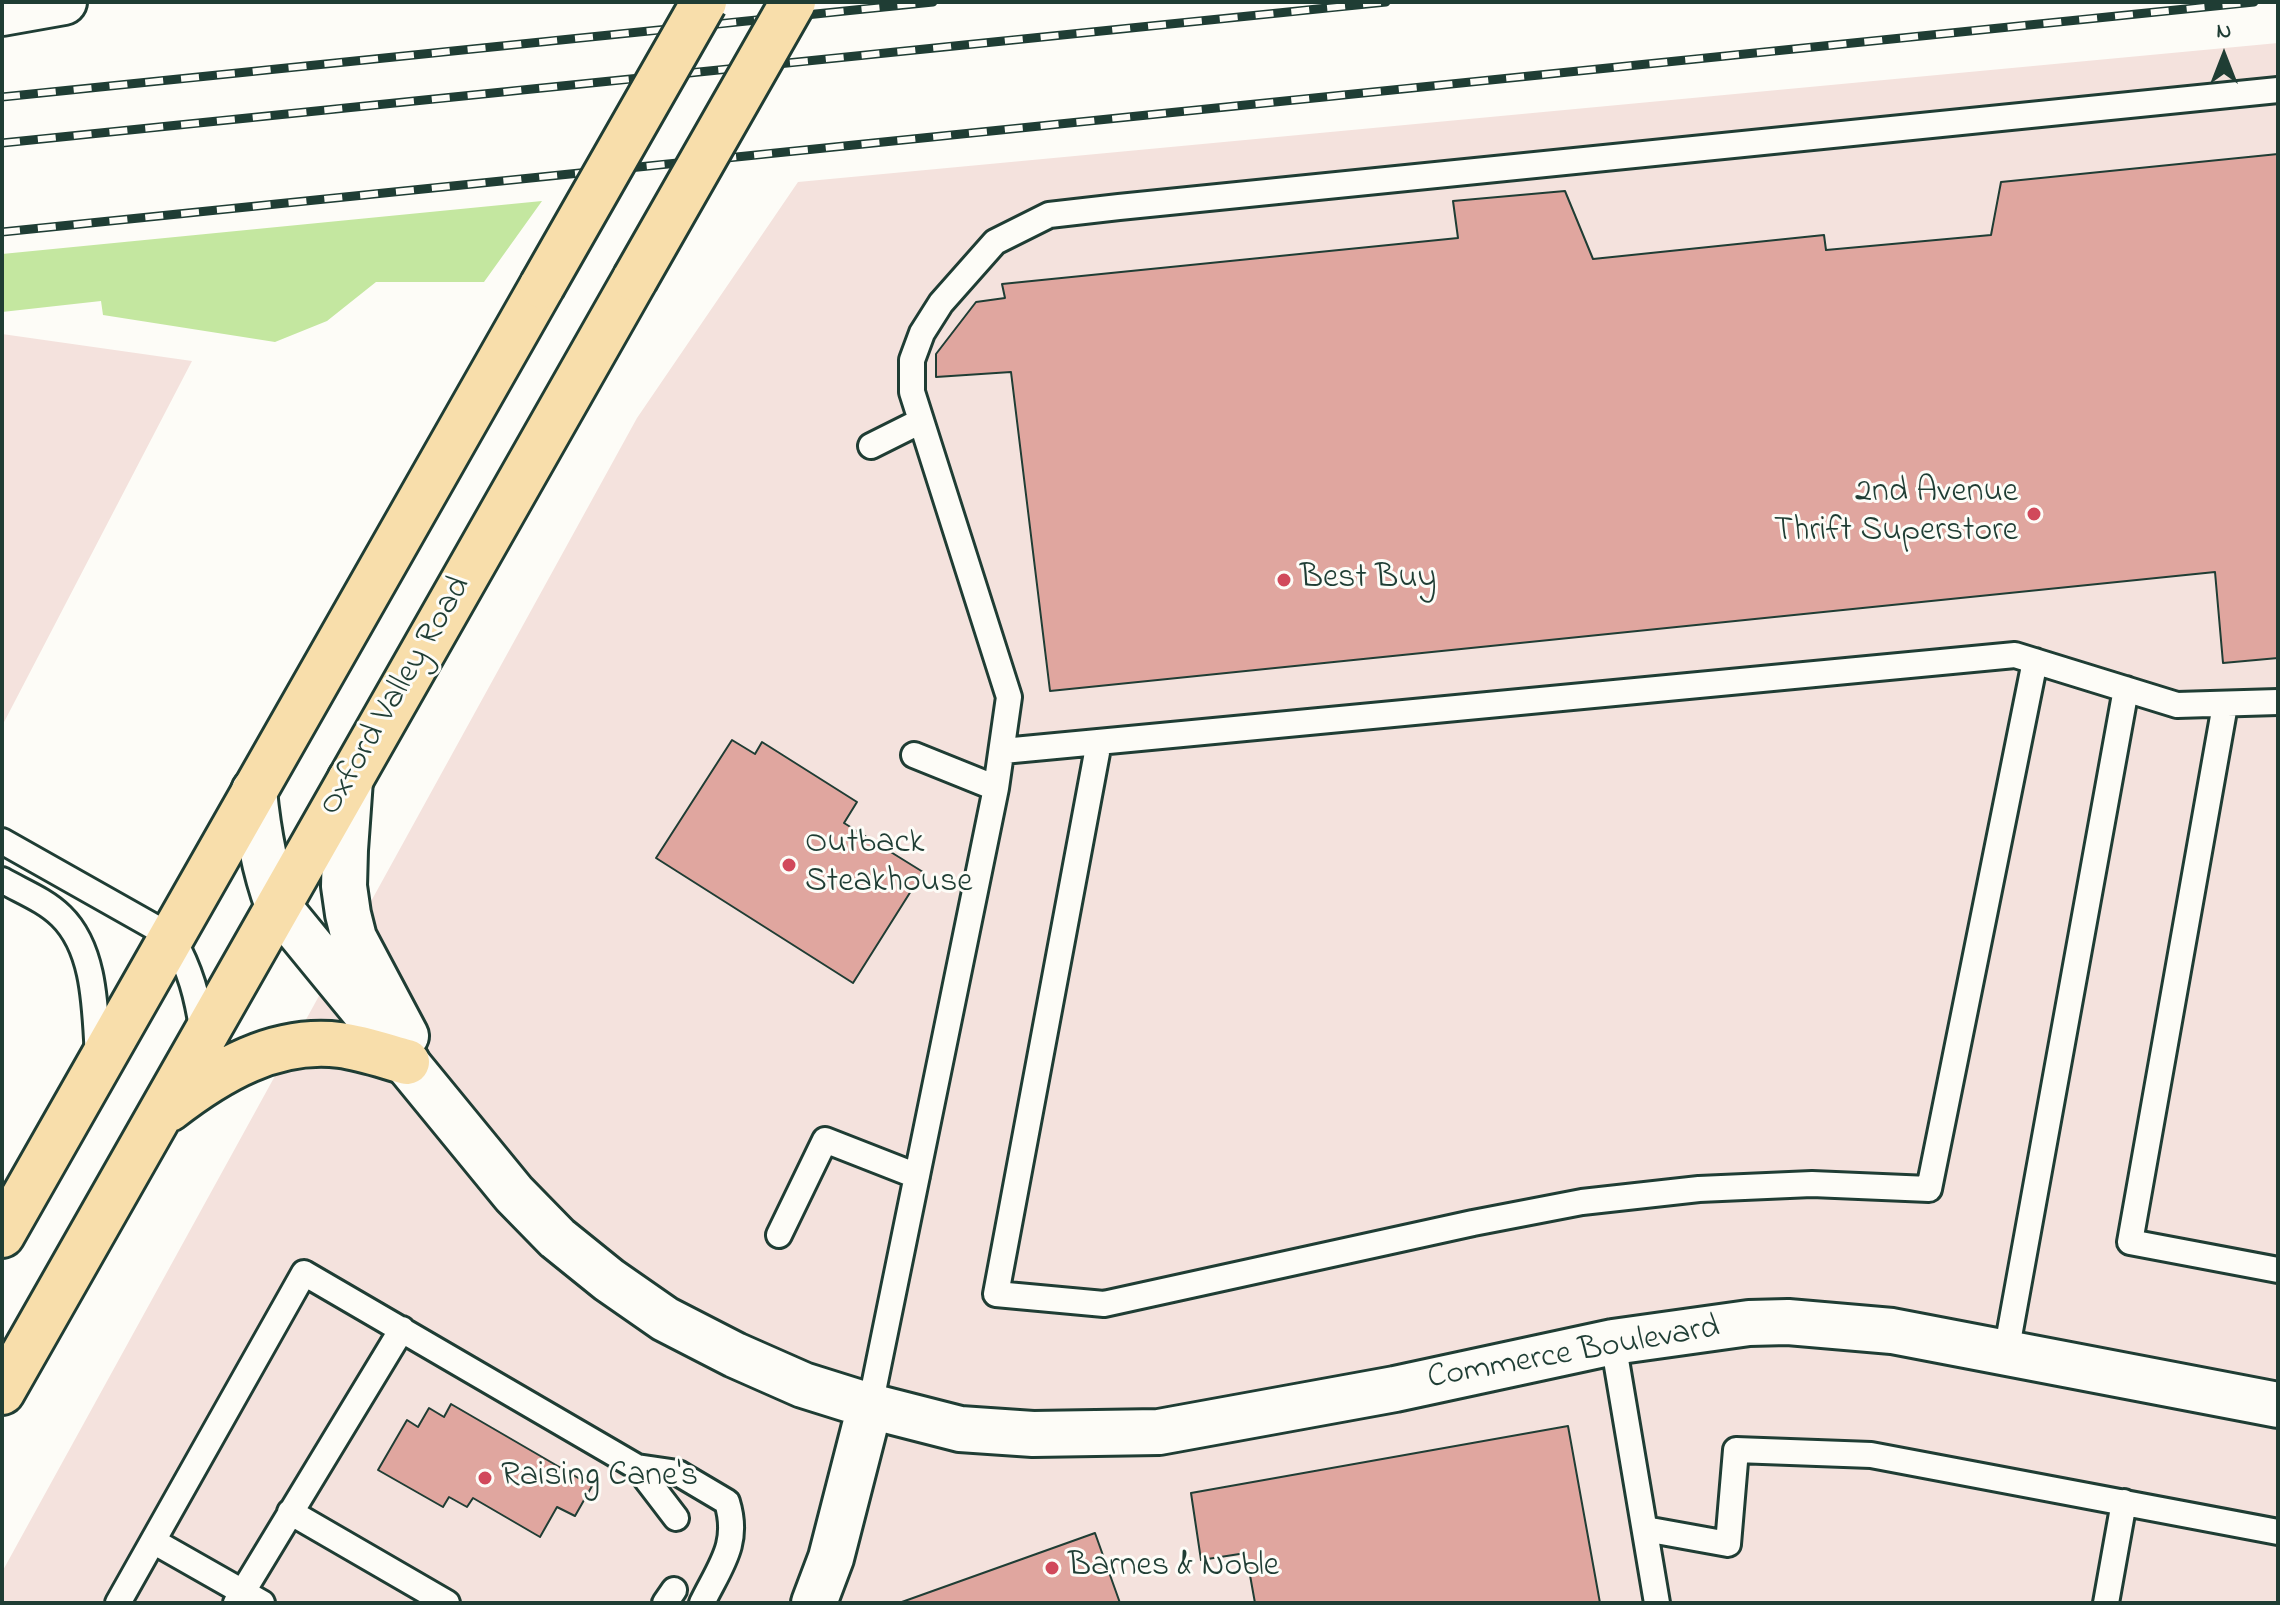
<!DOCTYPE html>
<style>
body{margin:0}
#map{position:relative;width:2280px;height:1605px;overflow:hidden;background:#fdfcf7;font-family:"Indie Flower",sans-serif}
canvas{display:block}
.frame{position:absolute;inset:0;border:4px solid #1f3d34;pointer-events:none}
.north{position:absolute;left:2184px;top:16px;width:80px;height:80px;-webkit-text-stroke:6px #fdfcf7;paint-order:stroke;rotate:0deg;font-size:22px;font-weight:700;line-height:32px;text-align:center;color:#1f3d34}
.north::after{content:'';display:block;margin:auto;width:28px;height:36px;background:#1f3d34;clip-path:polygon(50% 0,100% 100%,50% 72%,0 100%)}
</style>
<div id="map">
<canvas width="2280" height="1605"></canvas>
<div class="frame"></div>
<div class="north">N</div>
</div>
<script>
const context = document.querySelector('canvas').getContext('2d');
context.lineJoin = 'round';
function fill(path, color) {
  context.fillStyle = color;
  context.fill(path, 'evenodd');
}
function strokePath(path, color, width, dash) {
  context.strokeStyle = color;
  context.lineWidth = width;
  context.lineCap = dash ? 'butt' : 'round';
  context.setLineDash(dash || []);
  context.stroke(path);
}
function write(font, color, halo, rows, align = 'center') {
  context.font = font + ' "Indie Flower",sans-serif';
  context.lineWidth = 6;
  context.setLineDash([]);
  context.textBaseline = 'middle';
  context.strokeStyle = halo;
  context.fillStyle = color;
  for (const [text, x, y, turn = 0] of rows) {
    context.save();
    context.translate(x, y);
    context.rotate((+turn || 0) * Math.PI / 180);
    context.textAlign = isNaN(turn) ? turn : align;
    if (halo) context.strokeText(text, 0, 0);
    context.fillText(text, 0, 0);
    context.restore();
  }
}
fill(new Path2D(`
 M2278,43V1603H2V1572L637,418L798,182Z
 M2,334L192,361L2,726Z`), '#f4e2dd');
fill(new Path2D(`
 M542,201L484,282H376L327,321L275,342L103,315L101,301L2,312V254Z`), '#c4e7a0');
const building = new Path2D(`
 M2278,154V658L2223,663L2215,572L1050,691L1011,372L936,377V354L976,302L1005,298L1002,284L1458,238L1453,201L1565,191L1593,259L1824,235L1826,250L1991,235L2001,182Z
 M732,740L755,754L762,742L857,802L844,823L923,872L853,983L656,858Z
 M451,1404L592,1486L575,1516L557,1507L540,1537L473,1498L467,1507L449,1497L443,1507L378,1470L407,1420L418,1427L429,1408L444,1417Z
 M1568,1426L1600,1603H1255L1246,1553L1201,1560L1191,1493Z
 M1095,1533L1120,1603H899Z`);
fill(building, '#e0a69f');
strokePath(building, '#1f3d34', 2);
const service = new Path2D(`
 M871,446L921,421
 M2225,705L2130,1242L2278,1270
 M1099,742L996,1294L1104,1304L1473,1223L1582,1202L1699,1189L1812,1184L1929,1189L2035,661
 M1003,751L2015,655L2177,705L2278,702
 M914,755L996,788
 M2,841L172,937C191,971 197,995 203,1033
 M2,880C21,891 45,900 61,916C96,950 95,1011 98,1057
 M779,1235L825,1140L917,1176
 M1613,1342L1657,1603
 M2006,1353L2126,689
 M870,1406L996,788L1009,697L912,392V360L922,333L941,303L995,242L1049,215L1119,207L2278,90
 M637,1467L678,1473L727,1502C740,1544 720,1566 702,1603
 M290,1512L447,1603
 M1645,1529L1728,1544L1736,1450L1871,1455L2278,1532
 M153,1541L262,1603
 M118,1603L304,1273L637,1467L676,1518
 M236,1603L402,1329
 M665,1603L674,1590
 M2106,1603L2124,1502`);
const minor = new Path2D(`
 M2,13L64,2
 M350,780L345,850L344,886L348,914L354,938L406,1036
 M254,791C258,832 264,868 278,906L514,1194L557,1238L609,1280L665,1319L735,1355L803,1385L870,1406L960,1429L1033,1434L1159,1432L1395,1389L1613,1342L1749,1323L1788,1322L1892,1331L2278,1405
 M814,1603L831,1558L870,1406`);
const primary = new Path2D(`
 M169,1109C218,1071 275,1037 340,1045C363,1048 385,1056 407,1062
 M2,1235L542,286
 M2,1392L635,279`);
strokePath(service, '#1f3d34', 30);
strokePath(minor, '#1f3d34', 50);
strokePath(primary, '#1f3d34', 50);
strokePath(service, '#fdfcf7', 24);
strokePath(minor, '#fdfcf7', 44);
strokePath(primary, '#f8deab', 44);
const rail = new Path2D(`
 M2,97L933,2
 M2,143L1386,2
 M2,232L2254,2`);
strokePath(rail, '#1f3d34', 9);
strokePath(rail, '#fdfcf7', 6, [18]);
const primaryBridge = new Path2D(`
 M635,279L793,2
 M542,286L704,2`);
strokePath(primaryBridge, '#1f3d34', 50, []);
strokePath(primaryBridge, '#f8deab', 44);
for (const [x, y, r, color] of [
 [2034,514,8,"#d1495b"],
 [1284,580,8,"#d1495b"],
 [789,865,8,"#d1495b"],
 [485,1478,8,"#d1495b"],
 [1052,1568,8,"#d1495b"]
]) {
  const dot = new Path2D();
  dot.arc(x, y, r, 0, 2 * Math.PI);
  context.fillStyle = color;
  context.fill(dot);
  strokePath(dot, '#fdfcf7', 3);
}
write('34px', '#1f3d34', '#fdfcf7', [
 ["2nd Avenue",2018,494,"right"],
 ["Thrift Superstore",2018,533,"right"],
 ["Best Buy",1300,580],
 ["Outback",805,845],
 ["Steakhouse",805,884],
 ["Raising Cane's",501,1478],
 ["Barnes & Noble",1068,1568]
], 'left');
write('34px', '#1f3d34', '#fdfcf7', [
 ["Oxford Valley Road",397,697,-60],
 ["Commerce Boulevard",1574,1355,-10]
]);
</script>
